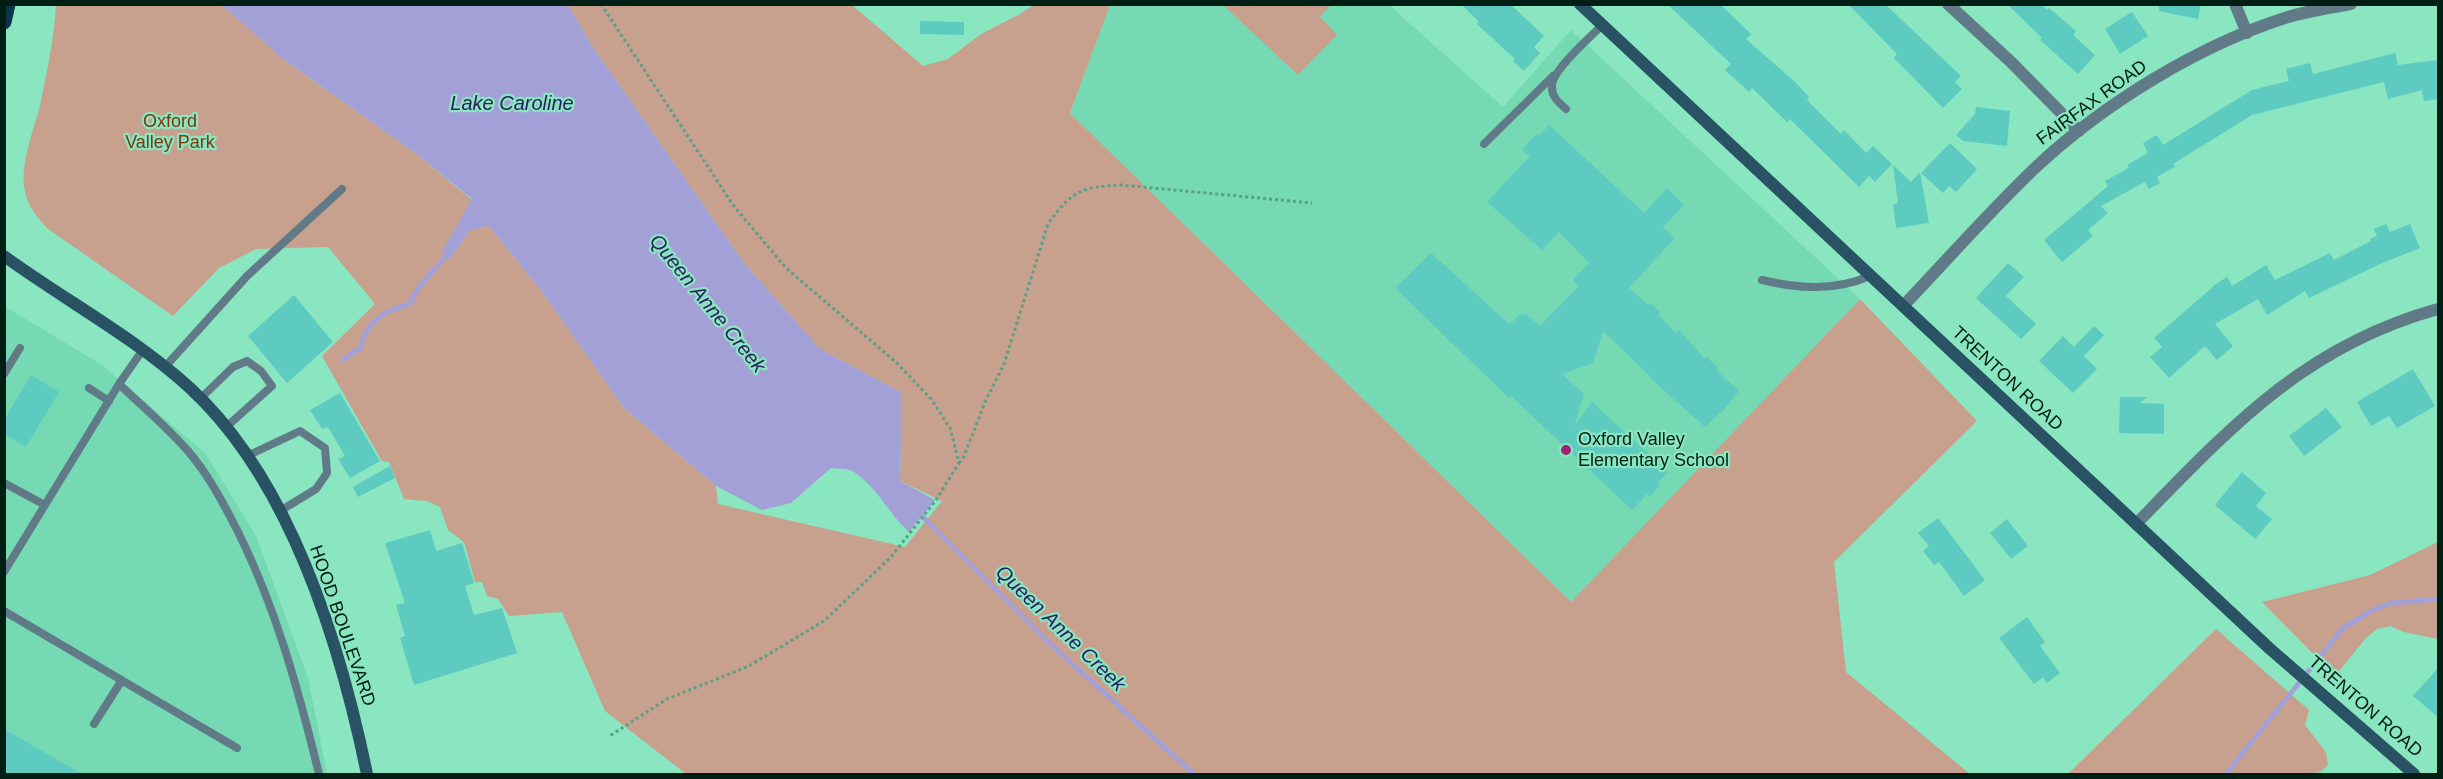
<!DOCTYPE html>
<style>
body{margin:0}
#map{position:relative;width:2443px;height:779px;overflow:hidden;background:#8ae5c1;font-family:Arial,sans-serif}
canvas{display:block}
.frame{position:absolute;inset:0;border:6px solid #011e14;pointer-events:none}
</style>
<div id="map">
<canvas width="2443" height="779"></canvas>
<div class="frame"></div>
</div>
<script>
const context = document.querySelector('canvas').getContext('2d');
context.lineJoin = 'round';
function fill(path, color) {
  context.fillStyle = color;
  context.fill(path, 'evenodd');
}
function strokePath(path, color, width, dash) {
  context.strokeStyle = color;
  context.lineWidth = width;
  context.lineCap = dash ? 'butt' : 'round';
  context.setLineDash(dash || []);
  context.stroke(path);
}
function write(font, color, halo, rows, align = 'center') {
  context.font = font + ' Arial,sans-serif';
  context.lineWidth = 4.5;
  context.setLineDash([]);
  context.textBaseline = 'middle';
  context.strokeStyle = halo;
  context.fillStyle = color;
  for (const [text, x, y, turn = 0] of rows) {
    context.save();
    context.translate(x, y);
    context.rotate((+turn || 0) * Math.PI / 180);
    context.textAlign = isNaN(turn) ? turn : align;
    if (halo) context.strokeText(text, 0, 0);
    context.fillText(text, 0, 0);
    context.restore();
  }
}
fill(new Path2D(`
 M1110,5H1389L1503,107L1571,30L1860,299L1571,602L1070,113Z
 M4,306L102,365L206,454L256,536L308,678L327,774H5Z`), '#75d9b3');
fill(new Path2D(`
 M56,5H222L287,62L414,152L472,200L449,260L470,230L489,226L540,289L624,408L716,486L718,504L905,547L942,501L900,481L902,393L820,349L744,263L592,46L568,5H852L923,66L948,59L981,34L1020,14L1034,5H1110L1070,113L1571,602L1860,299L1977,421L1834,562L1846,672L1970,774H686L605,711L562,612L509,616L498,599L487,596L482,582H475L464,542L448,530L440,507L427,501L404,499L389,462L382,461L322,356L375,304L328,247L256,249L219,268L173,316L48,229C37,217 28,207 25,191C19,166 34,130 40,105C47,72 54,39 56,5Z
 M1223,5H1331L1320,17L1337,35L1298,75Z
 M2438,542V639L2404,632L2390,626L2377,629L2366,638L2335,676L2262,602L2370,575Z
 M2216,629L2309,710L2305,725L2326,752L2328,765L2320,772L2309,774H2068Z`), '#c7a08e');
fill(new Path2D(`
 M222,5H568L592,46L744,263L820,349L902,393L900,481L935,500L909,532C889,514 877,487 854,472C848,468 838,469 831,468L791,503L762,510L716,486L624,408L540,289L489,226L470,230L449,260L441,253L472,199L414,152L283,59Z`), '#a3a0d7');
strokePath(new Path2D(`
 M343,360L361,347C363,331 377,316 392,310C398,307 403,307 410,303C414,290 435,269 445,257
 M917,511L1048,642L1194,774
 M2226,774L2343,628L2371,611L2391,603L2438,599`), '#a3a0d7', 5);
fill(new Path2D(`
 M1461,4H1510L1544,36L1534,47L1540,53L1524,71L1513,61L1515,59L1477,24L1479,22Z
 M1667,4H1720L1751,34L1746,39L1795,82L1809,97L1807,100L1841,134L1844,130L1866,153L1873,146L1892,164L1875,182L1869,176L1859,187L1790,119L1787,122L1752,88L1749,92L1725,70L1731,64Z
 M1848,4H1885L1961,76L1955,82L1962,89L1943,108L1894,58L1897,54Z
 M2007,4H2040L2047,10L2049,8L2076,31L2073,35L2095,55L2078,74L2040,40L2042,38Z
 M2159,4H2201L2198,19L2159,11Z
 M2132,12L2148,36L2120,54L2105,29Z
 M920,21L964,22V35L920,34Z
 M2395,53L2398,65L2437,60L2439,99L2424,101L2422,90L2388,99L2384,82L2252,115L2173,164L2175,167L2157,177L2160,183L2149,189L2145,182L2101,206L2108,213L2088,230L2093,236L2062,262L2044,240L2108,186L2105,181L2129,168L2127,165L2148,153L2143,143L2157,135L2163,145L2252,90L2289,81L2286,69L2310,63L2313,74Z
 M1976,107L2010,111L2007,146L1963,141L1956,135L1975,114Z
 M1549,125L1644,213L1667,188L1684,205L1663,227L1674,239L1629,288L1648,305L1650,303L1660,312L1658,314L1676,333L1679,330L1705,359L1707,357L1718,368L1716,370L1739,391L1721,413L1720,412L1705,427L1649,377L1650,376L1603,331L1593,363L1562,374L1584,394L1574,427L1592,402L1668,472L1658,482L1660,485L1650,497L1647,494L1632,510L1511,396L1509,398L1395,288L1431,253L1510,325L1518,316L1526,314L1540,326L1579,286L1573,280L1589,263L1559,232L1542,250L1487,202L1530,156L1522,150L1536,134L1539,136Z
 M1950,143L1977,169L1956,192L1949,186L1943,193L1921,173Z
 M1893,165L1911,182L1920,172L1929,223L1896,228L1893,204L1898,203Z
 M2386,224L2390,232L2410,224L2420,248L2380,264L2309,298L2305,291L2267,315L2258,299L2215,324L2233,346L2217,360L2205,346L2169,378L2150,357L2162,347L2154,338L2216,284L2227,277L2232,286L2266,265L2275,280L2330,253L2334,260L2371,241L2370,239L2377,236L2374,229Z
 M2008,263L2024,277L2006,296L2036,324L2021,339L1976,298Z
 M294,295L333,342L287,383L248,336Z
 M2094,326L2104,335L2084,356L2097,369L2073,393L2039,361L2063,336L2074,347Z
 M2413,369L2435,406L2397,428L2389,416L2371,426L2357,402Z
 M31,375L59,392L26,447L4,434V420Z
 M340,393L380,461L350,478L338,459L345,456L328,427L322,429L310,410Z
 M2120,397H2147L2140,403L2164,404V434L2119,433Z
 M2326,408L2342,427L2304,456L2289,436Z
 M390,466L395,478L358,497L353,487Z
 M2242,472L2266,493L2256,506L2272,519L2255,539L2215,505Z
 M1938,518L1985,580L1964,596L1939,562L1934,565L1923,551L1929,546L1918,533Z
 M2007,519L2028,546L2011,559L1990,533Z
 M430,530L436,551L462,543L474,583L465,586L474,615L502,608L517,653L414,685L400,638L405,636L396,605L405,603L385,543Z
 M2027,617L2045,642L2040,646L2060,673L2047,683L2043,677L2034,684L1999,638Z
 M2439,667V718L2413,696Z
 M4,729L82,774H4Z`), '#5ecbc1');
strokePath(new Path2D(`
 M601,4L733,205L786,268L898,364L931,399L950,428L959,463L936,500L891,557L824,621L749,666L667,699L608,737
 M959,463L964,456L986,400L1004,364L1048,224C1072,191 1080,187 1121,185L1312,203`), '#5ba085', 3, [3, 3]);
strokePath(new Path2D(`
 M1566,109C1559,103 1551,96 1552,86C1552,70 1590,38 1602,25
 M1484,144L1553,76
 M1762,280C1799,289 1835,291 1870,276
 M164,368L247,276L342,189
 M4,374L20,348
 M119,384C142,406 167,427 188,451C207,473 221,499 234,524C275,604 298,688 319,774
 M89,388L109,401
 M200,399L233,367L247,361L261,371L272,386L225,428
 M247,456L300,431L325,448L327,473L316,489L280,511
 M4,483L45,505
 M4,572L119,384L142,351
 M4,611L237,748
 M94,724L122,680`), '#607b87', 8);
strokePath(new Path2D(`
 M1948,4L2011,62L2079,131
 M2235,4L2247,33
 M1903,306C1947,260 1989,212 2035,168C2103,104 2199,45 2288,17C2308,11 2330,8 2351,4
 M2136,524C2230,428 2304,346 2438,309`), '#607b87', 12);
strokePath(new Path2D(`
 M1580,4L2269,648L2414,774
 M4,256C66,301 134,337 190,388C291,481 340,643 367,774`), '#295364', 12);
strokePath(new Path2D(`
 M4,22L8,4`), '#083646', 15);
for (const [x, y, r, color] of [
 [1566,450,6,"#a02072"]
]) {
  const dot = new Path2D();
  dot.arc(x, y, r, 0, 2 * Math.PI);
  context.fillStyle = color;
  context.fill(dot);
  strokePath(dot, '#8ae5c1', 2);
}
write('18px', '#011e14', '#8ae5c1', [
 ["FAIRFAX ROAD",2092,103,-36],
 ["TRENTON ROAD",2007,379,43],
 ["HOOD BOULEVARD",342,626,71],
 ["TRENTON ROAD",2365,707,41]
]);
write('18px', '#7d370c', '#8ae5c1', [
 ["Oxford",170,122],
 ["Valley Park",170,143]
]);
write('18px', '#011e14', '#8ae5c1', [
 ["Oxford Valley",1578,440],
 ["Elementary School",1578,461]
], 'left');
write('italic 20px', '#2a1d5f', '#8ae5c1', [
 ["Lake Caroline",512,104],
 ["Queen Anne Creek",707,304,51],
 ["Queen Anne Creek",1060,629,44]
]);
</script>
